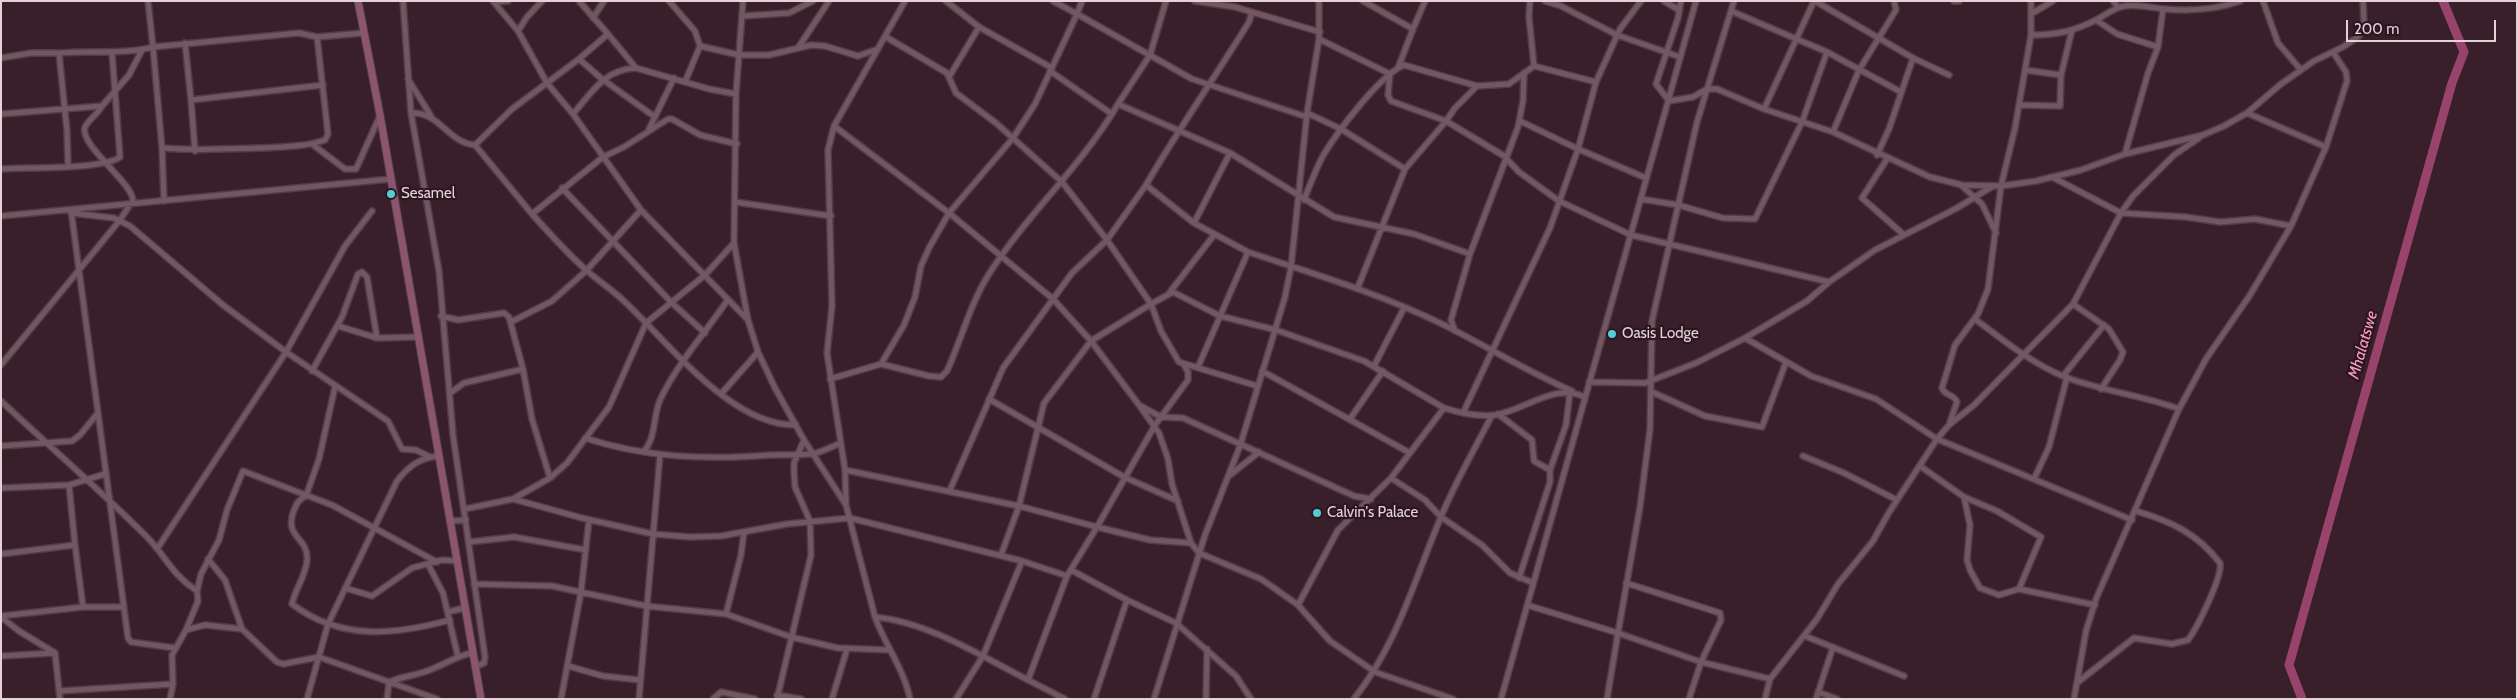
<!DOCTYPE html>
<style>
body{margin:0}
#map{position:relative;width:2518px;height:700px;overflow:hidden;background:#381f2a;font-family:Cabin,sans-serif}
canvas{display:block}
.frame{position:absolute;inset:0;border:2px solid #e3d2d8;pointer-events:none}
.scale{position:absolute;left:2346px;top:20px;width:150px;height:22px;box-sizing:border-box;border:2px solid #e3d2d8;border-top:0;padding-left:6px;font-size:15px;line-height:18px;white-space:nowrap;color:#e3d2d8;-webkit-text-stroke:4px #2d1620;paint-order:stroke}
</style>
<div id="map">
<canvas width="2518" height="700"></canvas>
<div class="frame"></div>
<div class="scale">200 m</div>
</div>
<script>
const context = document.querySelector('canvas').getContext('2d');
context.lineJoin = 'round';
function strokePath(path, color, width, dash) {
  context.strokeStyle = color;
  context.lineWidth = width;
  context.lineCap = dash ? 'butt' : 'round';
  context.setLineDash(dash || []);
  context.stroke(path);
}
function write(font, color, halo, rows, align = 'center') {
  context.font = font + ' Cabin,sans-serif';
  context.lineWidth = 4.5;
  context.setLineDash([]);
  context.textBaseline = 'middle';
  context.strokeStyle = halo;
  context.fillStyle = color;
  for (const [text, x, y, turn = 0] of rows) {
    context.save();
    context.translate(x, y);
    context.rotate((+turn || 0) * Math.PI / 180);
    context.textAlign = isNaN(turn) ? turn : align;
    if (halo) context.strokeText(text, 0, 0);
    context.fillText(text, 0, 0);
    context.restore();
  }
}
strokePath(new Path2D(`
 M2302,699L2289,665L2452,83L2464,52L2443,1`), '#98436b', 9);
const street = new Path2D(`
 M148,1L153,47L299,33L317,37L328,134L325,140C304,147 281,147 259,148C226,149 195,151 162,148
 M403,1L411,113L439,271L453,435L485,657L484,663L475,667
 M493,1L518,31L547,83L573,114L641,210
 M579,1L608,34
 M669,1L695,31L700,46L739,55H769L811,45L825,46L858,56L878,49
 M743,1L736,94L734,243L748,320L758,352L775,388L804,440L846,505L875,617C885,645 904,669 910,699
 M946,1L979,27L1052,68
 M1053,1L1077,14L1082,1
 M1195,1L1235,7L1320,32
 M1363,1L1413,29L1398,68
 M1530,1L1529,17L1534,66
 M1545,1L1561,6L1617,35L1680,57
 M1664,1L1679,10
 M1681,1L1678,18L1656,84L1669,101L1693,97L1707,89H1717L1764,109L1833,132L1930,177L1962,185L2001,186L2036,181L2081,170L2125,154L2203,135L2224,126L2247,113L2281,84L2314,61L2343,47L2359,36L2364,23L2363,1
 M1815,1L1913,58
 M1954,1H1959
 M2113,1L2118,7
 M2263,1L2278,43L2301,70
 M494,2L508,1
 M1731,11L1827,52L1901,92
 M2031,14L2053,1
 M742,16L789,13L813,1
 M593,18L604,1
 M2096,20L2117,34L2158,47
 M1413,29L1425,1
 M518,31L527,17L542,1
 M2031,35C2057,35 2075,31 2098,19C2107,14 2115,7 2125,6C2138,4 2151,8 2164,9C2188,11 2216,10 2240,1
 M317,37L364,33
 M886,37L947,73L956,93L996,123L1062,182L1107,240L1146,185L1194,223L1248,252
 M1319,39L1390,74L1388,95L1391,101L1446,121L1504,156L1519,172L1559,201L1631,235L1829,282
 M185,43L191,100L323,85
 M798,48L829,1
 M59,53C91,50 122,55 153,47L162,148L164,201
 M1,58L31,53H59L67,131L68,166
 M579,59L602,79L655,117
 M2025,70L2061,75
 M1050,71L1112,114
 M949,77L979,27
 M408,79L431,116
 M685,82L700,46
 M191,100L195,151
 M1118,104L1150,55L1166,1
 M2019,105L2060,106L2061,75L2072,30
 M1764,109L1814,1
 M411,113C439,111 448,143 475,145L512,109L579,59L608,34L636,68L709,89L736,94
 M1307,113L1341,129L1405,169
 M2247,113L2326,147
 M1,114L102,106L129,75L142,50
 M573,114C592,92 605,69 636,68
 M1520,121L1578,149L1646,178
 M834,126L949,213L1053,299L1072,273L1107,240L1151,304L1173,292L1220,316L1276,330L1364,361L1444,408C1460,413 1478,417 1495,415C1523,411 1556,382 1584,397
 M649,129L674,78
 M1833,132L1859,70L1896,10L1894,1
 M312,144L345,169H356L379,118
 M737,144L700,135L672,119H668L624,147L603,157L532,214C549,233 566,252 585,269C598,281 613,290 626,303C670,344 731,426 796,425
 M475,145L532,214
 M2125,154L2148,73L2158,47L2163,9
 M1877,155L1889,129L1913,58L1949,75
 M1887,159L1862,198L1904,235
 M1,169C27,167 102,170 120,157L112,53
 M2052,177L2121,213L2186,217L2220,222L2255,219L2291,226
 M1146,185C1178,130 1215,77 1249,22L1252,12
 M1962,186L1982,204L1996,233
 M562,188L672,303L705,333
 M1641,199L1678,205L1723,218L1755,219L1802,122L1827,52
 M1304,200C1310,185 1316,168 1324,154C1338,131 1380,75 1404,65L1477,86L1509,84L1534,66L1596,82
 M735,202L831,216
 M71,210L128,638L131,642L175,648
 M71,213L114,218L130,226L223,305L286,352L388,421L402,449L416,450L430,457
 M1,216L391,179
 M1194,223L1230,153
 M1358,287L1405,169L1446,121L1455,108L1477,86
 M1170,292L1214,235
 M2073,304L2109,329L2123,352L2120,360L2101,389
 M441,316L458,320L504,313L509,317L523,369L532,419L550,478
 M1975,319C2003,340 2031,363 2065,377C2102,391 2141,395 2179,409
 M511,322L552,301L586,271L641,210L748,320
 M338,326L377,338L417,337
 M1455,331L1451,320L1470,254L1518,127L1523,101L1524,73
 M1745,338L1807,301L1829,282L1875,250L1957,208L1993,186
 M881,364L904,325L915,297L921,266L929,248L949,213L1013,138L1035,104L1077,14L1192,79L1307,117
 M1,365L120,220L133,200C131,181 79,145 85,127C89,119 98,114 102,106
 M1374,366L1404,308
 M1198,367L1248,252C1314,274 1378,293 1440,323C1485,345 1526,371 1572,391
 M312,371L342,317L358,274L362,272L367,277L377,338
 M1262,371L1410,453
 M2063,376L2104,325
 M830,379L881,364L929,376L941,377L947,371C962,338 970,304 989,274C1027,214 1082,166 1118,104L1230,153L1334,217L1414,234L1470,254
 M1589,382L1645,383L1696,363L1745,338L1811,376L1876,399L1937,439L2132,520
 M335,387L319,459L306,496C299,499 297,503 294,510C283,538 309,537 307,560C306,576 295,589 292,604C341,641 394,635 450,620
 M1652,392L1705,416L1762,427L1786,362
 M450,393L464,383L523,369
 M721,394L758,352
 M989,399L1124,477L1178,501
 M1,401C49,446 99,489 146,536C166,556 171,574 197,591
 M1141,408L1159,433L1168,459L1172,484L1191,543L1199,553L1261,579L1274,588L1298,605L1330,641L1375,672L1453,699
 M1463,413L1550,228L1578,149L1596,82L1620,29L1641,1
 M1498,414L1532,440L1534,461L1550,470
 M1350,419L1383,371
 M1950,422L1957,402C1954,394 1945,396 1942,388L1955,345L1978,314L1988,289L2001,186L2015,128L2031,35V1
 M585,438C646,458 707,460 770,455C782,454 807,456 816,453C824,451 833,446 841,443
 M1,446L72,441L80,435L97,414
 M644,451C656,438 653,416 660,400C677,364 705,333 727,301
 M1803,456L1844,473L1897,500
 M1920,466L1964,497L1997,511L2041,537L2019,589
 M845,470L1019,506L1097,527L1155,425L1188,380V372L1184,365
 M1230,475L1259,452
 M1391,478L1425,500L1441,517L1482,545L1510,573L1533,583
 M2034,479L2049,447L2067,377
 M1,488L69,485L105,474
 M950,490L1003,368L1053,299L1091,341L1139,405L1161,417L1183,418L1354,496L1371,499
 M1964,497L1970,525L1967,560L1970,570L1980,588L1999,595L2019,589L2095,605
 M513,499L582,518L653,534L690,537L721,536L787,524L850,518L1022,561L983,656L956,699
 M846,504L845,470L827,353L832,306L828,150L834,126L905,1
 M465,509L513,499L550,478L567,463L609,407L646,323L705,275L734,243
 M450,521L466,520
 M469,542L514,537L586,550
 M75,545L83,607
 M157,549L286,352L345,246L372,211
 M1,554L75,545L69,485
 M1001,555L1019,506L1044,403L1091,341L1151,304L1161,331L1179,362L1257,386
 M208,559L225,580L242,629L277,662L283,664L319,657L437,699
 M428,564L443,593L458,657
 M1071,570L1127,600
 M1067,576L1097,527L1150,540L1191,543
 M1519,578L1550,482V470L1566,425L1570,392
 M1626,583L1720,613L1721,620L1701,662L1689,699
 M474,584L552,586L646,606L726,614L791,637L838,648L890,650
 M345,588L372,596L412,568L442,560L457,561
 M1298,605L1338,530L1391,478L1444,408
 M1527,605L1618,633L1640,507L1650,429L1652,321L1697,122L1734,1
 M448,612L464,608
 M726,614L741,555L744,532
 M1,616L83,607H123
 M1,617L19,631L55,653L60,699
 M875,617C928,622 981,656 1028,680L1067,576L1022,561
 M186,630L198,601L197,591L201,574L219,540L227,510L243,471L332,505L437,562
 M1805,636L1904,676
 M1,656L55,653
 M568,666L603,676L640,680
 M1028,680L1065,699
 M389,682C401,677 412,676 424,672C441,667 455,656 472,653
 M2078,682L2134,638L2172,644L2188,640C2197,628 2223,576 2220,563C2197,533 2170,521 2136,511
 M59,691L173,684
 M1818,692L1837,699
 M777,695L801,699
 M170,699L173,684L172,655L186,630L205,625L242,629
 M307,699L328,624L397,481C408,467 419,458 438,456
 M387,699L389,683
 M561,699L581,592L589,520
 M639,699L660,455
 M713,699L721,692L755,699
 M777,699L811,555L810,521L795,487L794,472V463L804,440
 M832,699L847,649
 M1094,699L1127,600L1176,623L1236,676L1251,699
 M1154,699L1205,535L1240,446L1285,297L1291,267L1307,113L1319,39V1
 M1206,699L1207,649
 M1354,699C1399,641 1413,583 1441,517C1455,482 1475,449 1492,415
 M1501,699L1696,1
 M1607,699L1618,633L1701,662L1770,679
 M1765,699L1770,679L1817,619L1838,584L1873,541L1888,514L1937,439L1949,425L1974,405L2073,304L2121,213L2133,196L2174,155L2199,138
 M1816,699L1833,647
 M2074,699L2086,631L2096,599L2179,409L2206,359L2250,295L2291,226L2326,147L2347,81L2346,72L2333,52`);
const secondary = new Path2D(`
 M358,1L380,115L481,699`);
strokePath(street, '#513d45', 8);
strokePath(secondary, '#513d45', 9);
strokePath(street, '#725661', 5);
strokePath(secondary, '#8b566d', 7);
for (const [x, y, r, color] of [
 [391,194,5,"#52ccd6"],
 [1612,334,5,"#52ccd6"],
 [1317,513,5,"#52ccd6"]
]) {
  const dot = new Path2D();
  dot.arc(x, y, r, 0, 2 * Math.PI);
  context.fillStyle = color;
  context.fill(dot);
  strokePath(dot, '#2d1620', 2);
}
write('15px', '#e3d2d8', '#2d1620', [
 ["Sesamel",401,194],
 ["Oasis Lodge",1622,334],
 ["Calvin's Palace",1327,513]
], 'left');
write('italic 16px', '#fc9dc5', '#2d1620', [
 ["Mhalatswe",2363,345,-74]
]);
</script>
